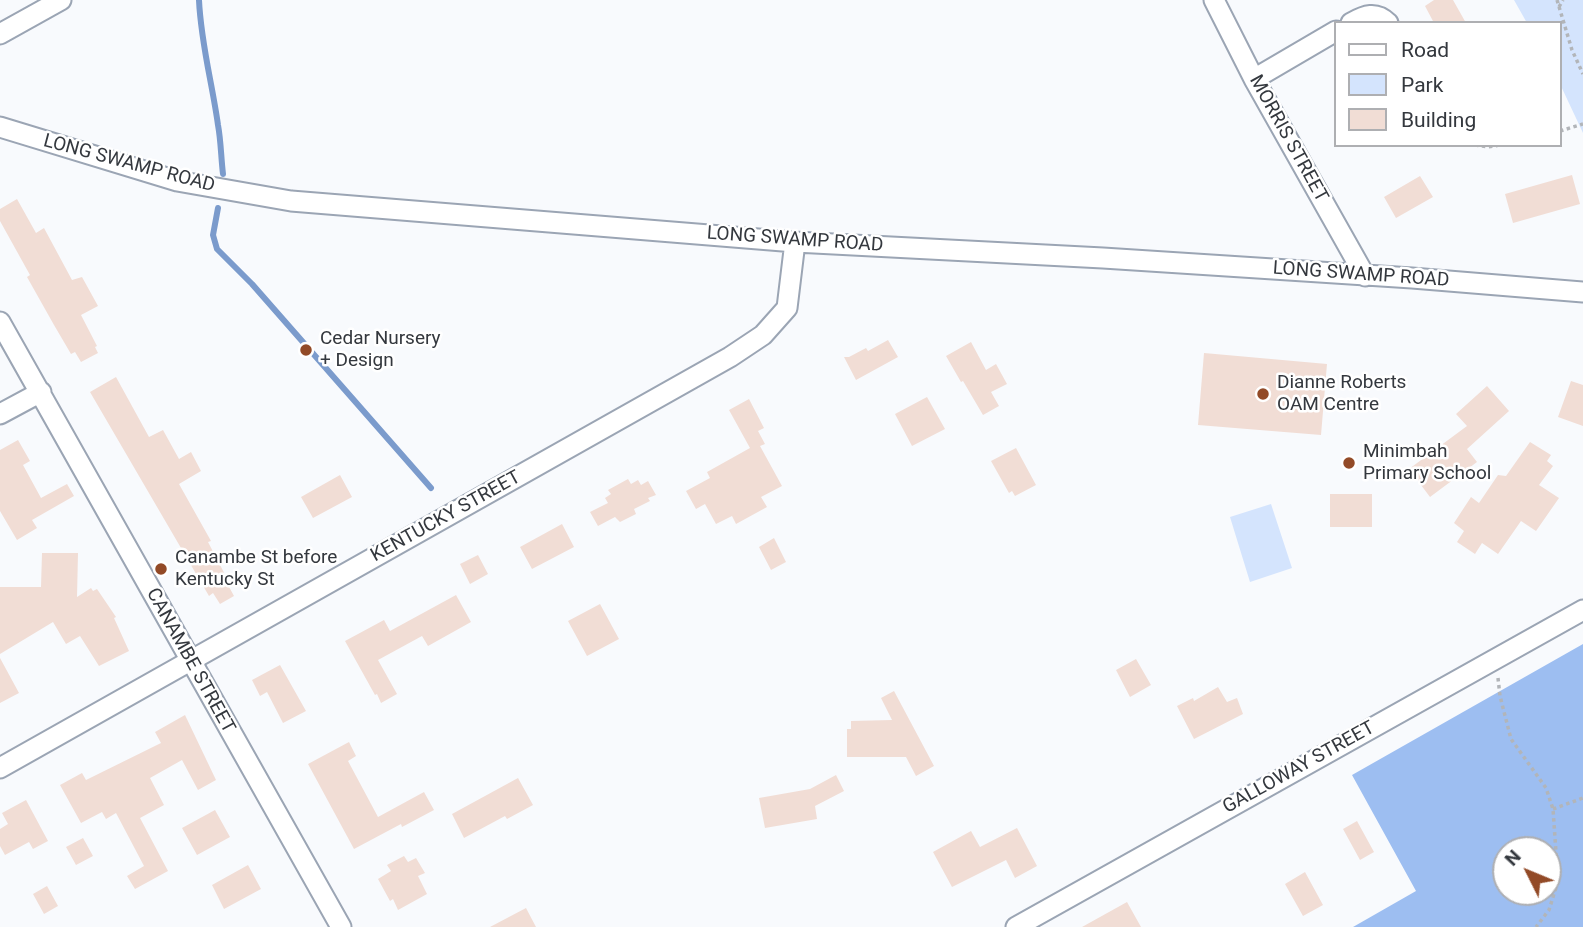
<!DOCTYPE html>
<style>
body{margin:0}
#map{position:relative;width:1583px;height:927px;overflow:hidden;background:#f8fafd;font-family:Roboto,sans-serif}
canvas{display:block}
.legend{position:absolute;left:1334px;top:21px;width:228px;height:126px;box-sizing:border-box;background:#fff;border:2px solid #aeafb2;margin:0;padding:9px 12px;list-style:none;font-size:21px;color:#34383e}
.legend li{display:flex;align-items:center;gap:14px;height:35px}
.legend b{width:35px;border:2px solid #aeafb2}
.north{position:absolute;left:1492px;top:836px;width:70px;height:70px;box-sizing:border-box;background:#fff;border:2px solid #aeafb2;border-radius:50%;rotate:313deg;font-size:19px;font-weight:700;line-height:28px;text-align:center;color:#34383e}
.north::after{content:'';display:block;margin:auto;width:24px;height:32px;background:#924a27;clip-path:polygon(50% 0,100% 100%,50% 72%,0 100%)}
</style>
<div id="map">
<canvas width="1583" height="927"></canvas>
<ul class="legend">
<li><b style="height:9px;background:#fff"></b>Road</li>
<li><b style="height:19px;background:#d4e4fd"></b>Park</li>
<li><b style="height:19px;background:#f1ddd5"></b>Building</li>
</ul>
<div class="north">N</div>
</div>
<script>
const context = document.querySelector('canvas').getContext('2d');
context.lineJoin = 'round';
function fill(path, color) {
  context.fillStyle = color;
  context.fill(path, 'evenodd');
}
function strokePath(path, color, width, dash) {
  context.strokeStyle = color;
  context.lineWidth = width;
  context.lineCap = dash ? 'butt' : 'round';
  context.setLineDash(dash || []);
  context.stroke(path);
}
function write(font, color, halo, rows, align = 'center') {
  context.font = font + ' Roboto,sans-serif';
  context.lineWidth = 5;
  context.setLineDash([]);
  context.textBaseline = 'middle';
  context.strokeStyle = halo;
  context.fillStyle = color;
  for (const [text, x, y, turn = 0] of rows) {
    context.save();
    context.translate(x, y);
    context.rotate((+turn || 0) * Math.PI / 180);
    context.textAlign = isNaN(turn) ? turn : align;
    if (halo) context.strokeText(text, 0, 0);
    context.fillText(text, 0, 0);
    context.restore();
  }
}
fill(new Path2D(`
 M1514,0H1583V133L1560,84V23H1527Z
 M1271,504L1292,568L1250,582L1230,517Z`), '#d4e4fd');
fill(new Path2D(`
 M1583,644V927H1353L1416,891L1352,775ZM1506,850H1548V892H1506Z`), '#9dbef1');
strokePath(new Path2D(`
 M199,0C201,44 212,82 218,125C221,141 221,158 223,174
 M218,208L213,235L217,249L252,284L431,488`), '#7b9bcc', 6);
fill(new Path2D(`
 M1434,0H1453L1466,23H1434L1425,6Z
 M1572,175L1580,204L1513,223L1505,194Z
 M1420,176L1433,197L1396,218L1384,197Z
 M17,199L36,233L44,228L72,280L82,277L98,306L81,315L97,346L95,347L98,353L81,362L75,352L71,354L54,325L27,277L30,275L0,221V209Z
 M888,340L898,357L856,380L844,357H849L866,348L868,351Z
 M971,342L986,370L996,364L1007,384L991,392L999,406L983,415L963,381L961,382L946,356Z
 M1204,353L1327,364L1321,435L1198,425Z
 M116,377L149,437L163,430L179,459L191,452L201,471L179,484L211,541L208,542L230,584L228,585L234,596L220,604L213,593L209,596L90,392Z
 M1571,381L1583,385V426L1558,417Z
 M1487,386L1509,411L1467,449L1477,462L1430,497L1409,469L1467,426L1456,414Z
 M927,397L945,429L912,446L895,414Z
 M749,399L764,428L758,431L765,444L760,446L782,486L761,497L767,507L736,524L732,516L716,524L705,504L696,509L686,491L710,478L707,472L750,448L729,410Z
 M18,440L30,461L23,465L41,498L67,484L74,496L32,520L37,528L17,540L0,511V450Z
 M1530,442L1551,455L1547,461L1553,466L1539,485L1559,498L1536,531L1521,521L1498,554L1482,543L1475,554L1457,542L1464,531L1454,523L1471,497L1479,503L1498,475L1506,476Z
 M1016,448L1036,485L1015,496L1012,491L1009,493L991,461Z
 M340,475L352,497L313,518L301,497Z
 M628,479L631,484L638,480L641,485L648,481L656,495L648,498L650,501L634,509L636,514L620,522L615,517L598,526L590,512L608,503L605,498L611,494L608,490Z
 M1330,494H1372V527H1330Z
 M562,524L574,547L532,569L520,547Z
 M774,538L786,562L771,570L759,547Z
 M42,553H78L77,597L91,588L93,591L97,589L116,617L114,618L129,651L99,666L80,636L66,644L53,622L0,654V587H41Z
 M478,555L488,574L470,584L460,564Z
 M456,595L471,622L428,646L422,636L378,660L397,694L381,703L377,694L375,695L345,641L384,620L390,631Z
 M600,604L619,639L587,656L568,621Z
 M0,658L19,693L0,703Z
 M1136,659L1151,685L1130,697L1116,670Z
 M280,665L306,711L283,723L267,692L260,696L252,680Z
 M1218,687L1227,702L1237,698L1243,714L1194,739L1177,706L1193,698L1194,701Z
 M894,691L934,766L916,776L906,757H847V729H851V721L892,720L881,698Z
 M185,715L216,780L198,790L182,760L150,778L164,805L140,818L168,871L135,889L127,876L144,866L116,813L106,819L102,812L81,823L60,785L82,773L86,780L161,743L155,732Z
 M349,742L356,756L348,761L378,817L424,792L434,810L402,827L401,824L354,849L308,764Z
 M836,775L844,791L815,806L817,819L765,828L759,798L810,789Z
 M518,778L533,805L507,819L505,816L464,838L452,814Z
 M26,800L48,841L33,849L29,842L5,855L0,846V829L8,824L2,813Z
 M215,810L230,837L197,855L182,828Z
 M1357,821L1374,852L1360,860L1343,829Z
 M1017,828L1037,866L1015,878L1006,860L952,887L933,852L971,831L980,847Z
 M83,838L93,856L76,865L66,847Z
 M404,856L408,862L416,858L425,873L418,876L427,894L398,910L393,899L390,901L378,879L391,871L387,865Z
 M248,865L261,889L224,909L212,885Z
 M1305,872L1323,905L1303,916L1285,884Z
 M47,886L58,906L44,914L33,894Z
 M1127,902L1141,927H1082Z
 M526,908L536,927H490Z`), '#f1ddd5');
const minor = new Path2D(`
 M1214,0L1254,79L1365,276
 M1351,23C1365,15 1376,11 1388,23
 M0,34L61,0
 M1254,79L1336,31
 M0,127L177,181L291,201L795,242L1103,258L1412,278L1583,292
 M0,322L341,927
 M0,414L41,392
 M0,768L730,357L763,335L787,308L795,242
 M1016,927L1583,610`);
strokePath(minor, '#9ba5b4', 23);
strokePath(new Path2D(`
 M1557,0L1572,50L1583,74
 M1559,7L1563,0
 M1560,131L1583,124
 M1475,145L1488,147L1500,145
 M1498,678L1500,696L1511,739L1546,788L1553,809L1558,881L1549,910L1536,927
 M1553,809L1583,798`), '#b2b5b9', 3.5, [3.5, 3.5]);
strokePath(minor, '#fff', 19);
for (const [x, y, r, color] of [
 [306,350,7,"#924a27"],
 [1263,394,7,"#924a27"],
 [1349,463,7,"#924a27"],
 [161,569,7,"#924a27"]
]) {
  const dot = new Path2D();
  dot.arc(x, y, r, 0, 2 * Math.PI);
  context.fillStyle = color;
  context.fill(dot);
  strokePath(dot, '#fff', 2.5);
}
write('19px', '#34383e', '#fff', [
 ["MORRIS STREET",1288,139,61],
 ["LONG SWAMP ROAD",129,164,15],
 ["LONG SWAMP ROAD",795,240,4],
 ["LONG SWAMP ROAD",1361,275,4],
 ["KENTUCKY STREET",446,517,-29],
 ["CANAMBE STREET",190,661,61],
 ["GALLOWAY STREET",1299,768,-29]
]);
write('19px', '#34383e', '#fff', [
 ["Cedar Nursery",320,339],
 ["+ Design",320,361],
 ["Dianne Roberts",1277,383],
 ["OAM Centre",1277,405],
 ["Minimbah",1363,452],
 ["Primary School",1363,474],
 ["Canambe St before",175,558],
 ["Kentucky St",175,580]
], 'left');
</script>
